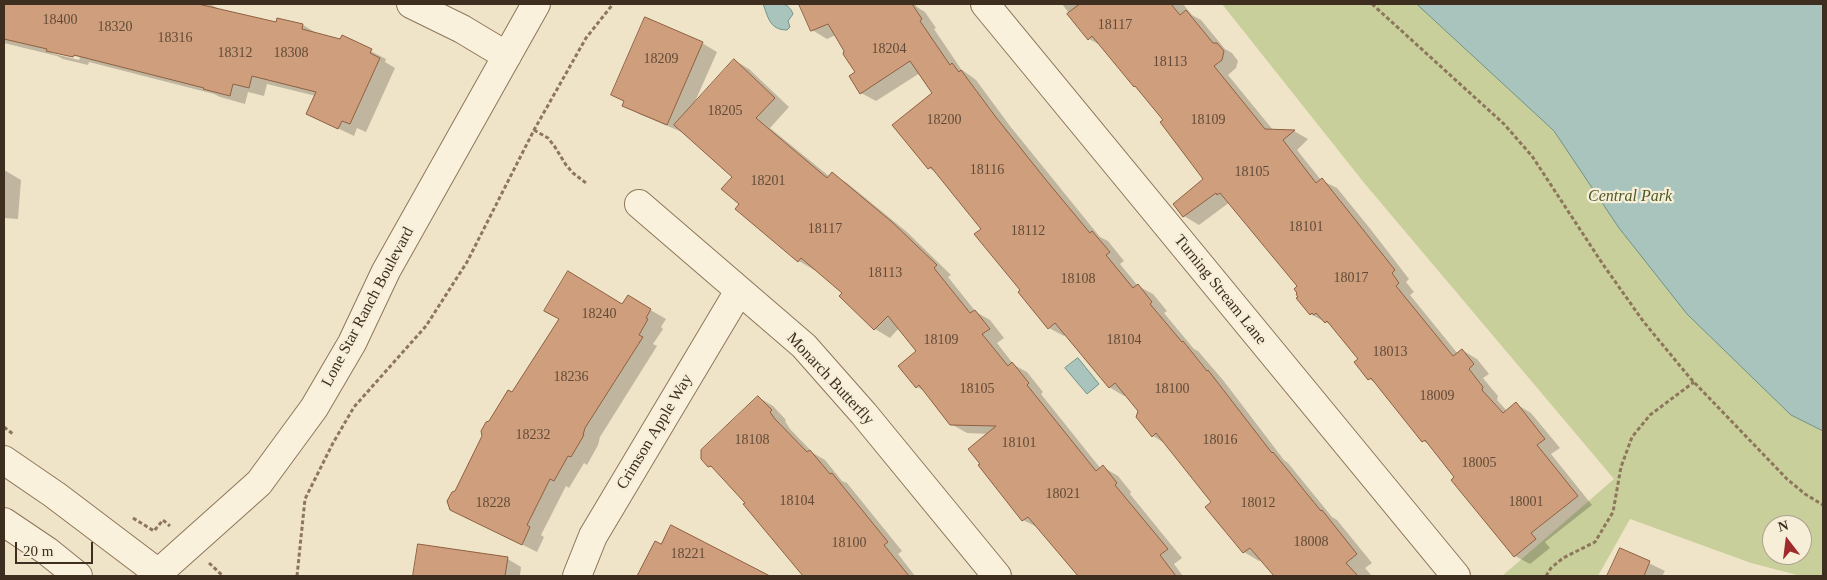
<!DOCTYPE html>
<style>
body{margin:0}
#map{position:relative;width:1827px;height:580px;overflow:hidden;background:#f0e4c8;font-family:"Times New Roman",serif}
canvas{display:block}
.frame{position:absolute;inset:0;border:5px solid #3d2e20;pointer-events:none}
.north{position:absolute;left:1762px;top:515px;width:50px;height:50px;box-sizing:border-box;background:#f7eed8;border:1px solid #ada18e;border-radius:50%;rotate:345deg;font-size:14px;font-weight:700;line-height:20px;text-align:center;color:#3d2e20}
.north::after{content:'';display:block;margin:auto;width:18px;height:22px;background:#9e2a2b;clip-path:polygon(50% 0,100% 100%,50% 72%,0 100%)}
.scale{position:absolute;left:15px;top:542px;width:78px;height:22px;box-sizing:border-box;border:2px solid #3d2e20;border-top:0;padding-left:6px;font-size:15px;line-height:18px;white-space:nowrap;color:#3d2e20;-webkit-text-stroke:4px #f7eed8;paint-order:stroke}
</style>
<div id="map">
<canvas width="1827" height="580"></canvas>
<div class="frame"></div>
<div class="north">N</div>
<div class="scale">20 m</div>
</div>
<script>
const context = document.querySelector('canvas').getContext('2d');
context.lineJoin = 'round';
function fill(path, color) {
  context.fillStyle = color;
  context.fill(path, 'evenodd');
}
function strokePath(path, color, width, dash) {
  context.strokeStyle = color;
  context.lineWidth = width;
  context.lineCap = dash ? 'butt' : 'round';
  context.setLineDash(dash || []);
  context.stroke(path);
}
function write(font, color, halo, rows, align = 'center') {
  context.font = font + ' "Times New Roman",serif';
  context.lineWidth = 4.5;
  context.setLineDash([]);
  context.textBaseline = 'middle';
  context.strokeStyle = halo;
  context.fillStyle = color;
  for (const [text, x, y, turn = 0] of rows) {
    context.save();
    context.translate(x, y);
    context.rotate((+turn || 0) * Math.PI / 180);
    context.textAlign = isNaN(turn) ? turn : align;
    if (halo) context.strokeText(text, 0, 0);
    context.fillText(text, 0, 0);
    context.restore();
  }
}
fill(new Path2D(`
 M1222,4H1823V576H1801L1751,563L1630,519L1598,576H1502L1614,479L1365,184ZM1772,525H1802V555H1772Z`), '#c9cf9b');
const water = new Path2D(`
 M763,4C776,4 788,0 793,14L788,21L790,27L787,30C769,30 768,16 763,4Z
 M1417,4H1823V431L1791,415L1687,314L1619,228L1554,131Z
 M1078,358L1099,384L1087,394L1065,368Z`);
fill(water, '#a9c4bc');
strokePath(water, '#6f938a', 1);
fill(new Path2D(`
 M4,4H210L221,10L277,24V20L303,25L318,34L341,40L343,37L386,59L385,62L395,68L366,132L357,128L354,136L308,114L316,96L267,84L264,96L248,92L245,104L220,97L214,94L89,62L88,65L63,59L57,56L4,43ZM48,50L80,57L79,60L51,53Z
 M800,4H915L917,7L925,12L936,28L934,29L961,69L976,80L1010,126L1061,189L1100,237L1108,241L1124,261L1120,264L1138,286L1153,294L1167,311L1164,313L1194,349L1198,351L1223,380L1284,460L1288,463L1332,517L1337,520L1372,563L1365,568L1372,576H1276L1262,559L1259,561L1244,552L1207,507L1213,502L1166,444L1153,436L1139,411L1126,395L1124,396L1109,387L1066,334L1064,336L1049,328L1022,290L983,229L938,174L929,168L933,94L920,73L876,101L861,93L857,73L836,35L827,39L812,30Z
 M1062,4H1183L1192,15L1201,20L1225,49L1232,53L1238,61L1236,68L1228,75L1273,130L1294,131L1308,139L1297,150L1321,180L1337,188L1372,231L1409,279L1406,282L1414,292L1410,295L1458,354L1462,350L1477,359L1489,374L1483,378L1498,396L1497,400L1507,411L1516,404L1531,413L1560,448L1551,454L1592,505L1545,542L1550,548L1530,564L1515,556L1430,445L1423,441L1377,384L1369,379L1359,359L1333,326L1310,314L1299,286L1230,202L1199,225L1184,216L1205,179L1164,120L1139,89L1135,86L1102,46L1089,39Z
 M702,43L717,52L694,104L734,60L749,69L789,107L770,128L830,177L832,174L847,183L907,232L951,275L948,277L976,312L990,320L1004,338L997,343L1014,365L1027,372L1043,392L1041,394L1101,469L1103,467L1118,476L1131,492L1130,494L1182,558L1174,564L1183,576H1079L1039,528L1023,520L988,434L967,433L951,424L926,392L917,387L918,352L899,328L890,338L875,329L844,293L815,268L814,270L799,261L733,177L682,132L639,114L624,105L625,102L613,95Z
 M4,170L21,180L18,219L4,218Z
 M628,297L666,319L661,327L663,329L653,344L657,346L600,437L598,445L587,465L584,463L569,488L566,486L541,535L544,537L537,552L451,509L456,492L490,423L513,393L623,305Z
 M758,397L773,406L786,420L785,421L790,429L813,453L825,460L842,481L847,483L902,551L898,554L915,576H805L745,504L747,503L715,469L709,466Z
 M420,545L506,558L521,567L520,576H415Z
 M1620,549L1665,571L1662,576H1608Z
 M644,573L762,574L761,576H642Z`), '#0003');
const building = new Path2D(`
 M4,4H198L276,22L277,18L303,24L302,29L340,39L342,35L372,49L370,53L380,58L350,124L342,121L338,129L306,114L316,92L252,76L249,88L233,84L230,96L203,89L204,88L74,55L73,57L46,51L47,49L4,39Z
 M799,4H912L922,19L920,21L950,65L952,63L959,72L961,70L995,116L1046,180L1090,233L1092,231L1110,252L1106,255L1133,288L1138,284L1152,302L1150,304L1182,342L1183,341L1207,371L1208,370L1272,453L1273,452L1321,511L1322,510L1357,554L1346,563L1358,576H1274L1250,548L1243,553L1205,507L1211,502L1156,433L1152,437L1136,417L1138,411L1115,383L1109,388L1055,323L1048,329L1018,292L1020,290L974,234L981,229L931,167L928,169L892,125L932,93L910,61L860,94L849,76L855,72L843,54L844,51L828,24L811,31Z
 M1080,4H1171L1180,15L1186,10L1213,43H1217L1224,51L1222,60L1214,66L1265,129L1295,130L1283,140L1316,183L1322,178L1357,222L1395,270L1392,273L1399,283L1396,286L1453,356L1462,349L1474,364L1469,369L1483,387L1482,390L1503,413L1516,402L1545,439L1537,445L1578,496L1531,533L1536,539L1514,557L1451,480L1454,477L1425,440L1422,442L1371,378L1368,380L1354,362L1358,359L1327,321L1325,323L1316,313L1314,315L1312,313L1310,315L1296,298L1298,297L1296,294L1297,293L1294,289L1297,286L1220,193L1217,195L1216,193L1183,217L1173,204L1203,179L1160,122L1163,120L1135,86L1134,87L1092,36L1088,40L1067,14Z
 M645,17L703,42L667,125L622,106L624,101L611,95Z
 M734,59L775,98L756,118L827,178L832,172L892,222L937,265L934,268L970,313L975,310L990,329L982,334L1008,366L1012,362L1029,383L1027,385L1096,471L1103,465L1117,483L1115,485L1168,549L1160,555L1176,576H1078L1028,517L1022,521L978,465L980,464L968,449L996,426L950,425L919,385L916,388L898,366L916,351L888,316L874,330L839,296L842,293L801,258L798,262L735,209L739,204L721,189L732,177L674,125Z
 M568,271L622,304L628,295L651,309L646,318L648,319L639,335L643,337L585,428L583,435H584L571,457L568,456L554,481L550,479L527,525L530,527L522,545L450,510L447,501L452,492L455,491L482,436L481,431L486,422L489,421L508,390L512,392L559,319L544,311Z
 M758,396L772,410L770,412L775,419L807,452L810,450L830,474L832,473L888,542L884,545L909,576H803L743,504L745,503L711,466L708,467L701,459V450Z
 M671,525L770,576H637L655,541L661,544Z
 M418,544L508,557L505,576H413Z
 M1620,548L1650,561L1644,576H1607Z`);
fill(building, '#cf9f7d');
strokePath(building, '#8d5f41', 1);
const minor = new Path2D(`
 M411,4L462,29L507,56
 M985,4L1456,576
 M639,204L804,346L864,414L997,576
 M4,460L55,495L162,576
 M4,522L47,551L78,576
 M155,576L259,483L314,408L352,343L386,271L536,4
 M577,576L593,536L739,291`);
strokePath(minor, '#8d765c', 30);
strokePath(new Path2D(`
 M1372,4L1504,124L1532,156L1602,263L1643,321L1690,378L1787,479L1805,494L1823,505
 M534,130L548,138L555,147L566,165L573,173L586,183
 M4,427L13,434
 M133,518L154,531L163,520L170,526
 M209,563L223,576
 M297,576L305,499L333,443L354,407L426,326L467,262L534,130L586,38L613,4
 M1546,576L1551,568L1563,558L1595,542L1613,512L1621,467L1632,437L1650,415L1694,382`), '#8d765c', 3, [4, 2.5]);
strokePath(minor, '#faf1dc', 28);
write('14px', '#624a37', null, [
 ["18400",60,20],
 ["18117",1115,25],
 ["18320",115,27],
 ["18316",175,38],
 ["18204",889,49],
 ["18312",235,53],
 ["18308",291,53],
 ["18209",661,59],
 ["18113",1170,62],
 ["18205",725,111],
 ["18200",944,120],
 ["18109",1208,120],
 ["18116",987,170],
 ["18105",1252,172],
 ["18201",768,181],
 ["18101",1306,227],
 ["18117",825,229],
 ["18112",1028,231],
 ["18113",885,273],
 ["18017",1351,278],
 ["18108",1078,279],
 ["18240",599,314],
 ["18109",941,340],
 ["18104",1124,340],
 ["18013",1390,352],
 ["18236",571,377],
 ["18105",977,389],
 ["18100",1172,389],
 ["18009",1437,396],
 ["18232",533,435],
 ["18108",752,440],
 ["18016",1220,440],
 ["18101",1019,443],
 ["18005",1479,463],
 ["18021",1063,494],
 ["18104",797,501],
 ["18001",1526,502],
 ["18228",493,503],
 ["18012",1258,503],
 ["18008",1311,542],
 ["18100",849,543],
 ["18221",688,554]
]);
write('italic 16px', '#4d5a26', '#f7eed8', [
 ["Central Park",1630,197]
]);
write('16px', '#3d2e20', '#f7eed8', [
 ["Turning Stream Lane",1220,290,51],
 ["Lone Star Ranch Boulevard",368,307,-62],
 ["Monarch Butterfly",830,379,47],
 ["Crimson Apple Way",655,432,-59]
]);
</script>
